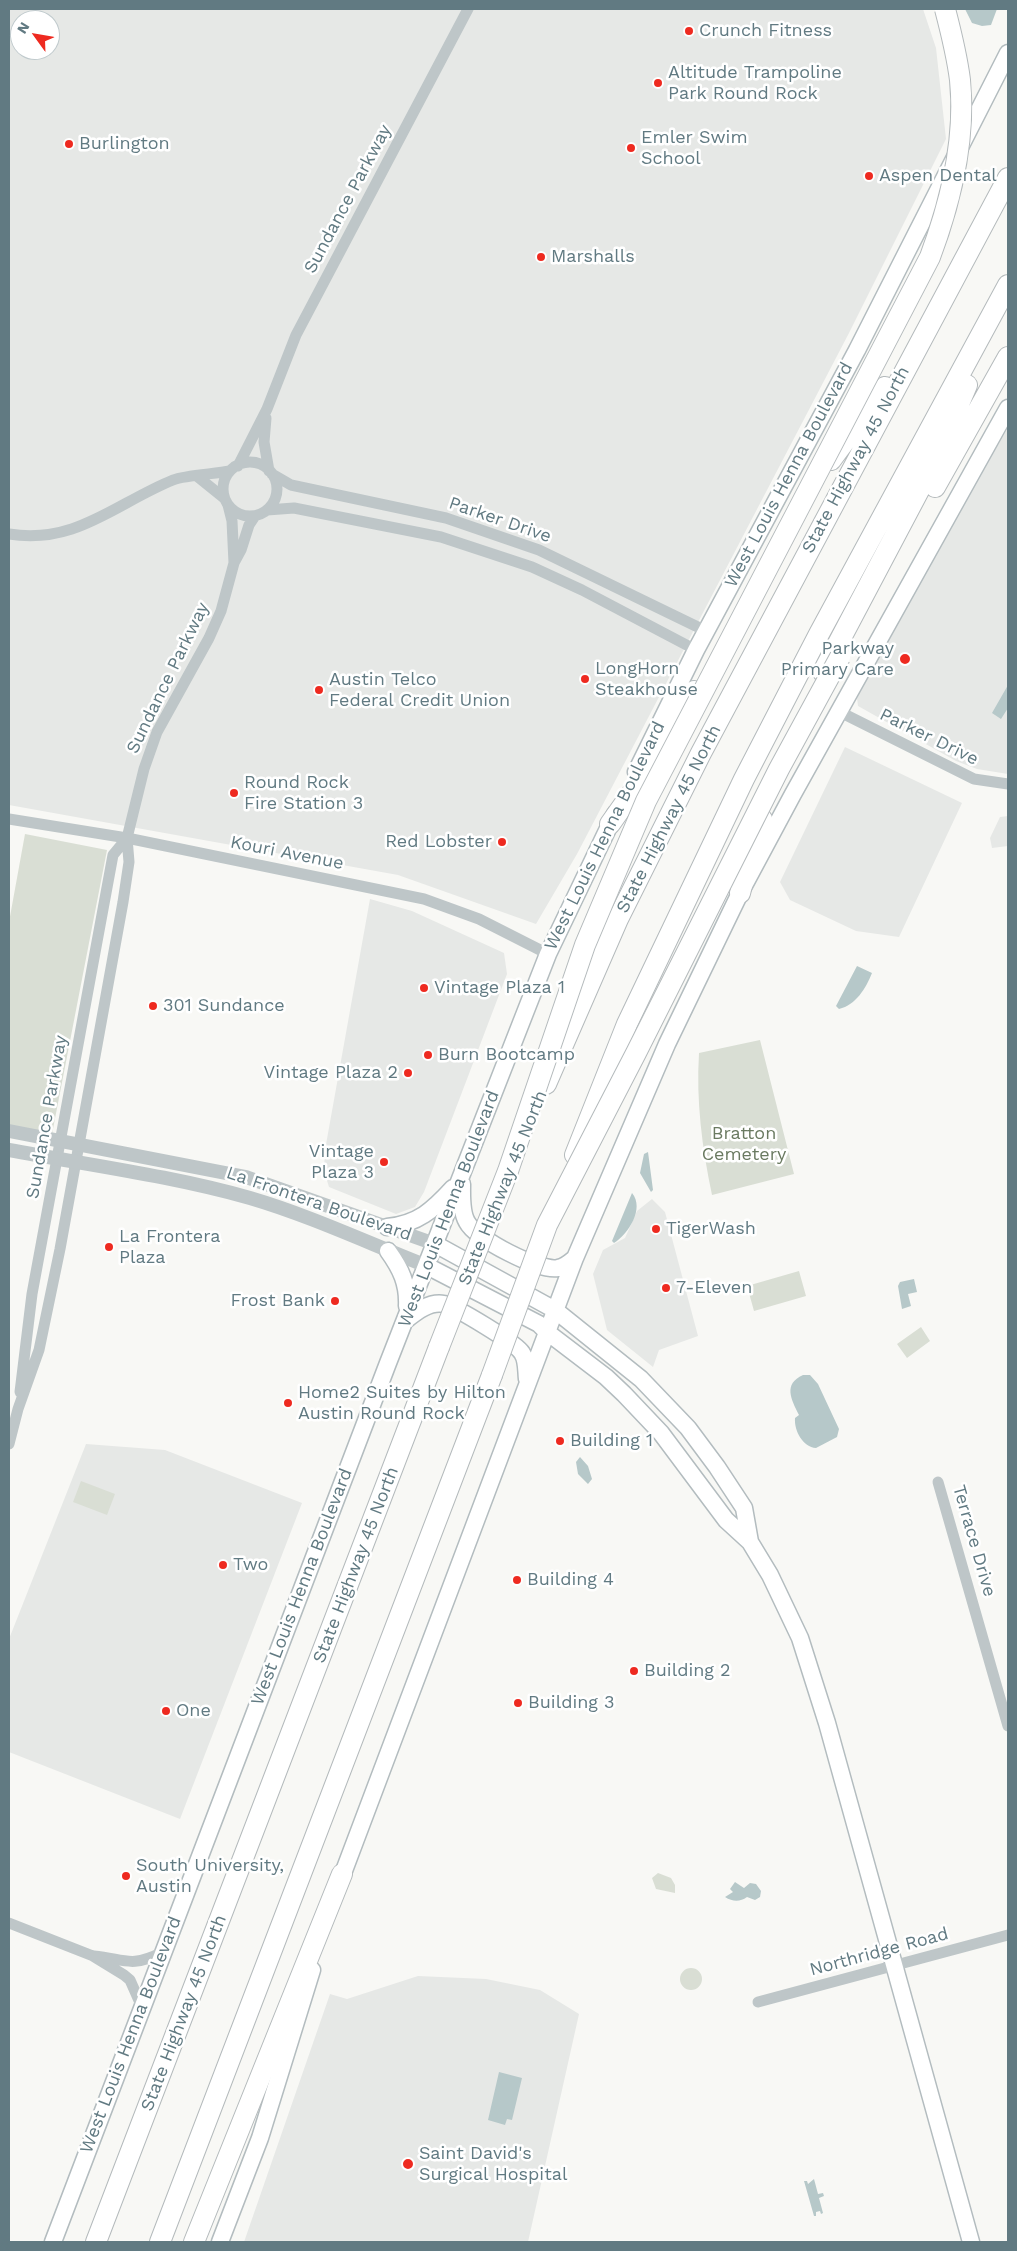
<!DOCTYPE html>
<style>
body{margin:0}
#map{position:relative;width:1017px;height:2251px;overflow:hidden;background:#f8f8f5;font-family:"Work Sans",sans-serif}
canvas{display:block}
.frame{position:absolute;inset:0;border:10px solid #617a82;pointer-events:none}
.north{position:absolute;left:10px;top:10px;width:50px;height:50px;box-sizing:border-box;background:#fff;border:1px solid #c0cacd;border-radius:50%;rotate:302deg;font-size:14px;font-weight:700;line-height:20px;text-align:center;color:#617a82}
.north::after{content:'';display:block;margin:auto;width:18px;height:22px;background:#ee2a20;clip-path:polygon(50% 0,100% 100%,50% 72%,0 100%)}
</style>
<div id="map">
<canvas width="1017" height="2251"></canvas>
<div class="frame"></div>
<div class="north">N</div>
</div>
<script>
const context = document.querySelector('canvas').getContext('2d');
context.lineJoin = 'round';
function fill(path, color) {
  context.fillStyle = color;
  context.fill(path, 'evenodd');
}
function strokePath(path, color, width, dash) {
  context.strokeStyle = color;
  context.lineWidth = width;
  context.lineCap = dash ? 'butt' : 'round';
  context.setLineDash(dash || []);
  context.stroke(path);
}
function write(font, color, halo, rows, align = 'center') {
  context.font = font + ' "Work Sans",sans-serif';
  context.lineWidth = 5;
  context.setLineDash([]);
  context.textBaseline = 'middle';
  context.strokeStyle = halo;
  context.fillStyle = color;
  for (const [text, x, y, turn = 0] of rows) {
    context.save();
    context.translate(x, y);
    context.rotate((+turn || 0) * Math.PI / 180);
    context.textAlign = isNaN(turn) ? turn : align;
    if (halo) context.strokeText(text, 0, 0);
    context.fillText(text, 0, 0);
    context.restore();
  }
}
fill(new Path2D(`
 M9,9H923L936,48L946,139L849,333L577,854L536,924L398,875L9,805ZM20,20H50V50H20Z
 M1008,428V774L977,769L956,761L858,706L857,698L952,521Z
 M845,747L962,803L899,937L856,931L790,900L780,882Z
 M1008,816V846L992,848L990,838L1000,817Z
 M370,899L412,911L504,953L507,974L424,1192L415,1207L396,1214L329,1187L324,1171L325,1150Z
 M652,1199L665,1212L698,1336L659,1350L653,1367L607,1330L593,1274L603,1250L625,1238L637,1211Z
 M86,1444L165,1450L302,1503L180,1819L9,1752V1639Z
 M418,1976L486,1979L540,1990L579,2014L528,2242H244L330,1994L347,1999Z`), '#e6e8e6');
fill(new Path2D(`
 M25,834L107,850L52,1134L9,1127V922Z
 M760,1040L794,1174L712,1195C702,1147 696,1101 699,1053Z
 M799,1271L806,1296L754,1311L747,1286Z
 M921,1327L930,1341L907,1358L897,1344Z
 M81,1481L115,1494L107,1515L73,1502Z
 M658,1873L671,1878L675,1885V1893L656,1889L652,1878Z
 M680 1979a11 11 0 1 1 22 0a11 11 0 1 1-22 0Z`), '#d9ded4');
fill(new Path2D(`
 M965,9H997L991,25L982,26L972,23Z
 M1008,685V708L1001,719L992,713Z
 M857,966L872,973C866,988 856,1005 839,1009L836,1006Z
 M648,1152L653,1190L651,1192L640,1173L644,1154Z
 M632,1193C645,1209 628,1234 614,1243L612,1241Z
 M914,1279L917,1292L908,1294L911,1306L902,1309L898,1286L900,1282Z
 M803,1375H810L818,1384L839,1429L837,1437L816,1448C803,1447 794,1431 795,1418L799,1415C791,1399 783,1384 803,1375Z
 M580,1457L588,1466L592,1479L588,1484L578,1474L576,1462Z
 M735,1882L744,1888L750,1883L756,1884L761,1891L760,1897L755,1900L747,1897C740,1902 733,1902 725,1897L733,1892L730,1889Z
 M499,2072L522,2078L512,2120L507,2119L505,2125L488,2120Z
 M814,2179L818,2194L823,2193L824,2196L819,2198L823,2213L821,2214L820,2211L816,2212V2216H814L804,2181H807L808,2184Z`), '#b6c8c9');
const secondary = new Path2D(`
 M636,772L696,650L857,350L1008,53
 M462,1184C462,1196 461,1212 467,1222C476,1239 540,1272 558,1268C565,1267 570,1262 575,1258
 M387,1227C418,1224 433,1210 453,1188
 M435,1244L555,1310L641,1379L688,1428L717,1467L744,1508L750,1542
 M388,1251C401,1269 408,1284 407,1306
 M427,1266L539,1324L547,1332L606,1377L624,1394L661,1433L726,1520L750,1542L770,1575L800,1638L827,1723L971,2242
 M406,1320C416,1312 430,1301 444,1304C456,1307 516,1343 522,1353C527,1360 526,1371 527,1379
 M339,1884L575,1258L667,1044L740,893L793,794L1008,408
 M53,2242L388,1363L548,954L615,814
 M220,2242L260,2138L312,1970`);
const motorway = new Path2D(`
 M831,460L885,387
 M935,487L1008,357
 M823,672L935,460L967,385
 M610,824L639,783L694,691
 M740,893L753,841L762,819
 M546,1084L618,919L701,753L1008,178
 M575,1155L627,1024L744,779L819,634L1008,285
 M96,2242L439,1347
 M160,2242L492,1375
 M194,2242L342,1874`);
strokePath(secondary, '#b3bcbf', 19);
strokePath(motorway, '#b4babc', 22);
strokePath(new Path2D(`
 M266,418L264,442L269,471
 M223 489a27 27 0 1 1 54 0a27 27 0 1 1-54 0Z
 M238,466L267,409L296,335L468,9
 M272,474L291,485L446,518L539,550L706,631
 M198,477L224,498
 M228,505L232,521L234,563
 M267,510L294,508L441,537L532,567L582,590L696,650
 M9,534C76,545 116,503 173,480C186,475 215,474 230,471
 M838,711L974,779L1008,784
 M9,819L127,838L424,899L479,919L548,954
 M20,1392L32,1294L113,855L127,838
 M9,1444L18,1409L39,1350L60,1249L123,902L129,862L127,838L144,769L157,732L209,638L221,611L234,563L241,550L249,525L255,516
 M938,1482L1008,1726
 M9,1923L93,1956L124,1975L130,1980L141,2005
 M94,1956C125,1959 130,1968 161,1953
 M758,2002L1008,1935`), '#bec6c8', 11);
strokePath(new Path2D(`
 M9,1131L246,1177L435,1244
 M9,1150C89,1165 172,1176 250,1198C311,1216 368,1243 427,1266`), '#bec6c8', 14);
strokePath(secondary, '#fff', 16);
strokePath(motorway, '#fff', 20);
const motorwayBridge = new Path2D(`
 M439,1347L508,1171L585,945L646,801L930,257C951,201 966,140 960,80C957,56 951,32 945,9
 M492,1375L547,1225L636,1053L779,769L840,657`);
strokePath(motorwayBridge, '#b4babc', 22, []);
strokePath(motorwayBridge, '#fff', 20);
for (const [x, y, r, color] of [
 [689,31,5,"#ee2a20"],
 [658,83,5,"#ee2a20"],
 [69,144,5,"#ee2a20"],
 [631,148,5,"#ee2a20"],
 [869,176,5,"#ee2a20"],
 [541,257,5,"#ee2a20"],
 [905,659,6,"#ee2a20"],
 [585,679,5,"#ee2a20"],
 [319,690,5,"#ee2a20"],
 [234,793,5,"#ee2a20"],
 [502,842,5,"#ee2a20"],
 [424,988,5,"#ee2a20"],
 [153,1006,5,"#ee2a20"],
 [428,1055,5,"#ee2a20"],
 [408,1073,5,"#ee2a20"],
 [384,1162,5,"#ee2a20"],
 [656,1229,5,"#ee2a20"],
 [109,1247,5,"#ee2a20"],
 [666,1288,5,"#ee2a20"],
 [335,1301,5,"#ee2a20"],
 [288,1403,5,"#ee2a20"],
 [560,1441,5,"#ee2a20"],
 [223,1565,5,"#ee2a20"],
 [517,1580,5,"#ee2a20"],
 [634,1671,5,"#ee2a20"],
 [518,1703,5,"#ee2a20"],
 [166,1711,5,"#ee2a20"],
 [126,1876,5,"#ee2a20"],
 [408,2164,6,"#ee2a20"]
]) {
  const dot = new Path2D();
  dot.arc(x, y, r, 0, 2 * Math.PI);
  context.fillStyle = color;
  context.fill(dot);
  strokePath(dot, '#fff', 2);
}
write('18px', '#617a82', '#fff', [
 ["Crunch Fitness",699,31],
 ["Altitude Trampoline",668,73],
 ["Park Round Rock",668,94],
 ["Emler Swim",641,138],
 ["School",641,159],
 ["Burlington",79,144],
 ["Aspen Dental",879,176],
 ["Marshalls",551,257],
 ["Parkway",894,649,"right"],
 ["Primary Care",894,670,"right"],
 ["LongHorn",595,669],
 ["Steakhouse",595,690],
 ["Austin Telco",329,680],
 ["Federal Credit Union",329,701],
 ["Round Rock",244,783],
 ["Fire Station 3",244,804],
 ["Red Lobster",492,842,"right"],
 ["Vintage Plaza 1",434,988],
 ["301 Sundance",163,1006],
 ["Burn Bootcamp",438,1055],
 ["Vintage Plaza 2",398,1073,"right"],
 ["Vintage",374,1152,"right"],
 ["Plaza 3",374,1173,"right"],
 ["TigerWash",666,1229],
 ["La Frontera",119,1237],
 ["Plaza",119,1258],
 ["7-Eleven",676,1288],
 ["Frost Bank",325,1301,"right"],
 ["Home2 Suites by Hilton",298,1393],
 ["Austin Round Rock",298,1414],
 ["Building 1",570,1441],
 ["Two",233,1565],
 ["Building 4",527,1580],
 ["Building 2",644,1671],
 ["Building 3",528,1703],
 ["One",176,1711],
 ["South University,",136,1866],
 ["Austin",136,1887],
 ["Saint David's",419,2154],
 ["Surgical Hospital",419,2175]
], 'left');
write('18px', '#617a82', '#fff', [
 ["Sundance Parkway",348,199,-62],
 ["State Highway 45 North",856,460,-62],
 ["West Louis Henna Boulevard",789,475,-62],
 ["Parker Drive",500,520,19],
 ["Sundance Parkway",168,678,-64],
 ["Parker Drive",929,737,26],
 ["State Highway 45 North",669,819,-63],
 ["West Louis Henna Boulevard",605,836,-64],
 ["Kouri Avenue",287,853,11],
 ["Sundance Parkway",47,1117,-80],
 ["State Highway 45 North",503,1188,-68],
 ["La Frontera Boulevard",319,1204,19],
 ["West Louis Henna Boulevard",449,1209,-69],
 ["Terrace Drive",974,1541,74],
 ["State Highway 45 North",356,1565,-69],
 ["West Louis Henna Boulevard",302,1587,-69],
 ["Northridge Road",879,1952,-15],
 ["State Highway 45 North",184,2013,-69],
 ["West Louis Henna Boulevard",131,2035,-69]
]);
write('18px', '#6a7a61', '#fff', [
 ["Bratton",744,1134],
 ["Cemetery",744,1155]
]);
</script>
